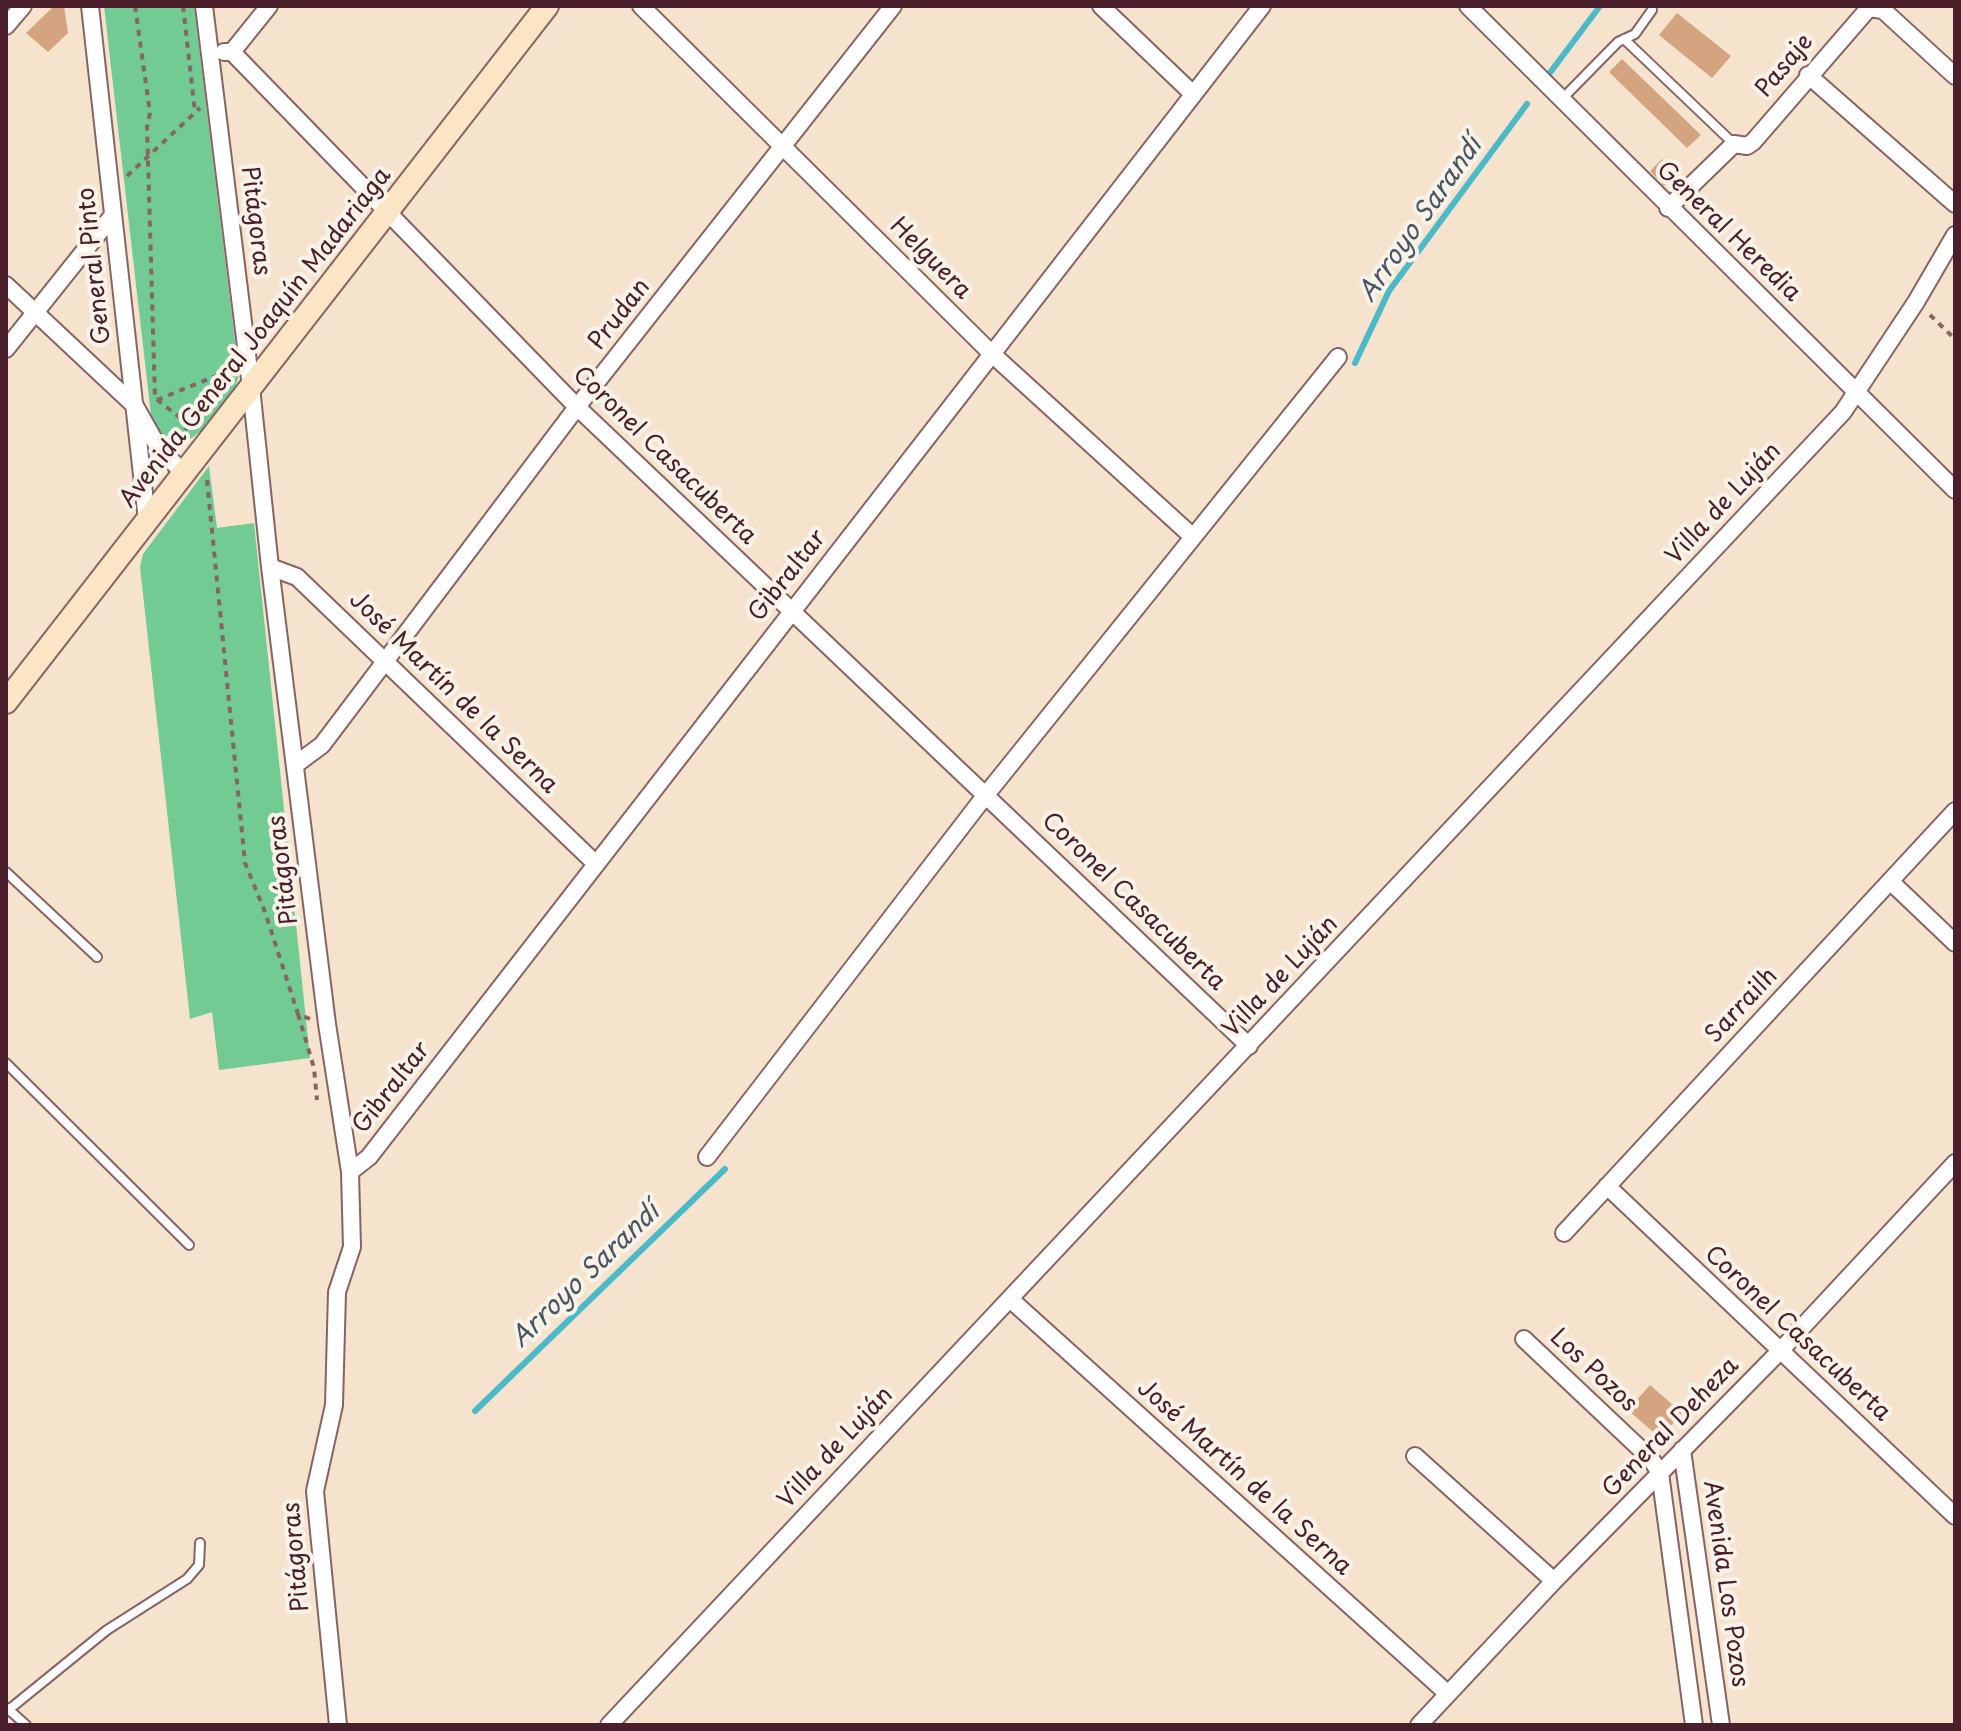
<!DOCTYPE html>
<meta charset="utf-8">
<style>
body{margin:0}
#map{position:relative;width:1961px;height:1731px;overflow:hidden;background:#f5e3cd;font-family:"Playpen Sans",sans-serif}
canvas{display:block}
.frame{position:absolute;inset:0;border:8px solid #4a1f2b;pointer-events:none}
</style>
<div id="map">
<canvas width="1961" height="1731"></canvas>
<div class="frame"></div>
</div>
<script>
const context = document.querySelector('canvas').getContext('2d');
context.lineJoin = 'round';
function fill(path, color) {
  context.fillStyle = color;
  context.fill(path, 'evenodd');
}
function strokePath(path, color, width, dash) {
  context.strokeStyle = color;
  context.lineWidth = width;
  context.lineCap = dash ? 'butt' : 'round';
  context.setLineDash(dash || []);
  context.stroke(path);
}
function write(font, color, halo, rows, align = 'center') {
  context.font = font + ' "Playpen Sans",sans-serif';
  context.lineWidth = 8;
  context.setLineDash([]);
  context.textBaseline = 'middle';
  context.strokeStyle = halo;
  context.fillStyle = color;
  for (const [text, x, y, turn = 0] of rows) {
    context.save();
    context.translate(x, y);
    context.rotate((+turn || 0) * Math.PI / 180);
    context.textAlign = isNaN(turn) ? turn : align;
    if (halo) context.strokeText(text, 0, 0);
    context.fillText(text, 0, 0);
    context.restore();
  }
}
fill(new Path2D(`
 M104,6H194L239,374C235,400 203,433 181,445L157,431L151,415Z
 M209,466L217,528L254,523L310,1058L219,1070L212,1012L190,1019L140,567L143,554Z`), '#71cb92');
strokePath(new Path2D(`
 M1546,78L1600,6
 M1355,363L1389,291L1527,104
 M475,1411L725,1169`), '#4cb9c8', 6);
fill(new Path2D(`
 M54,6H64L68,33L48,52L26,33Z
 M1677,13L1731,56L1712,78L1659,35Z
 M1622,59L1701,135L1687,148L1609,72Z
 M1662,159L1677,173L1664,186L1650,171Z
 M1650,1385L1682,1413L1660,1438L1628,1410Z`), '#d3a47f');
const service = new Path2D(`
 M1624,39L1734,144
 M1562,99L1618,42L1635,34L1652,10
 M6,872L97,957
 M6,1063L189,1245
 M7,1708L26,1725
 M6,1712L107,1630L187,1579L199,1565L200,1543`);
const minor = new Path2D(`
 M90,6L147,520
 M204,6L251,387L270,567L327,1024L350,1172L352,1247L337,1292L334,1405L315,1491L338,1725
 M641,6L991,353L1193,537
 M1101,6L1193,94
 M1468,6L1955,490
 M6,26L23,6
 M224,52H232L269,6
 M232,52L577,407L1249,1046
 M1808,75L1955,204
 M1668,208L1734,144L1747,146L1753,142L1869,8L1883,10L1955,76
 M6,285L135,406L157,445L183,473
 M6,349L113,215
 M270,567L297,577L596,864
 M295,765L322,745L577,407L893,6
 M1890,881L1955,943
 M707,1157L985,796L1338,357
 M350,1172L369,1157L1262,6
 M1607,1186L1955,1516
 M1564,1233L1955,811
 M1010,1299L1447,1693
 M1524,1339L1651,1459L1660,1473L1694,1725
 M1682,1450L1721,1725
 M1415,1456L1554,1581
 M609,1725L1843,412L1916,302L1955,235
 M1419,1725L1554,1581L1780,1351L1955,1163`);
const secondary = new Path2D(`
 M6,702L547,6`);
strokePath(service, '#866464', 12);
strokePath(minor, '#866464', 20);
strokePath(secondary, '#866464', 26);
strokePath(new Path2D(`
 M135,6L150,113L147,127L155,398L188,424
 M183,6L195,112
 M127,176L200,108
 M1930,315L1955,339
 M157,400L216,376L229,377
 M177,439L233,373
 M207,480L245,863L265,912L298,1014L310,1019
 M298,1014L314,1068L317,1100
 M300,1508L296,1514L301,1550`), '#866464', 4, [6, 6]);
strokePath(service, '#fff', 8);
strokePath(minor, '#fff', 16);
strokePath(secondary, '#fce5c4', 22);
write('24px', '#4a1f2b', '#f7f3e8', [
 ["Pasaje",1785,66,-50],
 ["Pitágoras",255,221,83],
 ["General Heredia",1728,232,44],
 ["Helguera",930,259,45],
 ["General Pinto",95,266,-96],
 ["Prudan",620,315,-52],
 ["Avenida General Joaquín Madariaga",256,338,-52],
 ["Coronel Casacuberta",664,456,44],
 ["Villa de Luján",1724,504,-47],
 ["Gibraltar",788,576,-52],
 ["José Martín de la Serna",453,693,44],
 ["Pitágoras",284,870,-97],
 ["Coronel Casacuberta",1133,902,44],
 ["Villa de Luján",1281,977,-47],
 ["Sarrailh",1742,1006,-47],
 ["Gibraltar",392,1088,-52],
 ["Coronel Casacuberta",1797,1334,43],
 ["Los Pozos",1593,1371,43],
 ["General Deheza",1671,1428,-46],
 ["Villa de Luján",836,1448,-47],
 ["José Martín de la Serna",1244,1478,42],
 ["Pitágoras",297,1557,-95],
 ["Avenida Los Pozos",1725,1584,82]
]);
write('italic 26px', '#4b5562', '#f7f3e8', [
 ["Arroyo Sarandí",1421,220,-55],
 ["Arroyo Sarandí",586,1276,-44]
]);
</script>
